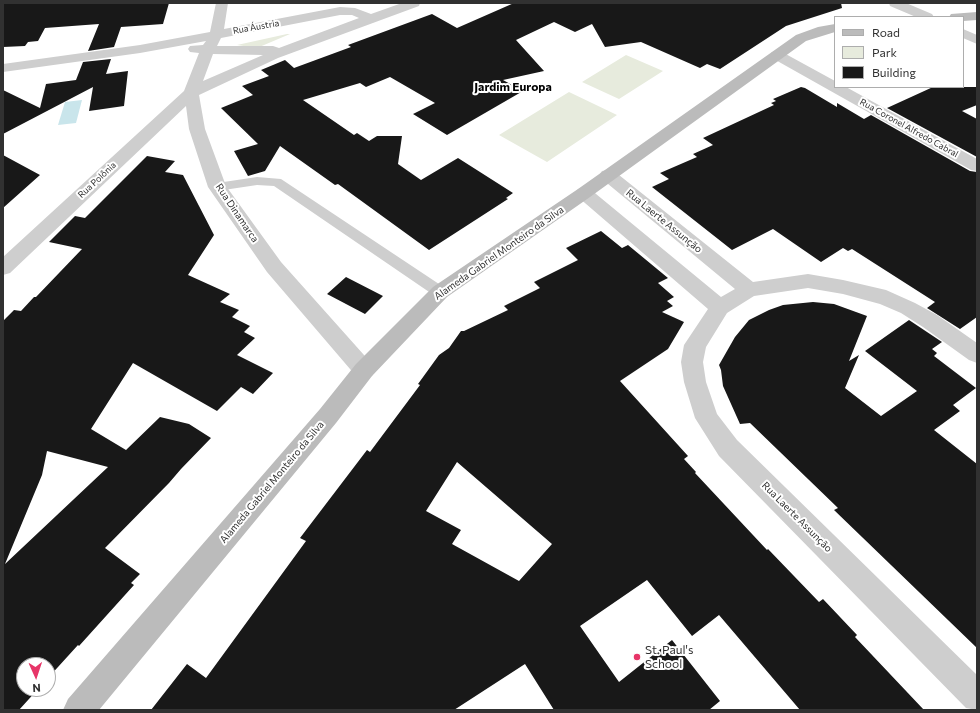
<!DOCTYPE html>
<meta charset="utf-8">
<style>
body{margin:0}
#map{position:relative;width:980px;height:713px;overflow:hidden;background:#fff;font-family:Commissioner,sans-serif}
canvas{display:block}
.frame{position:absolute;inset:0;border:4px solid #313131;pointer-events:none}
.legend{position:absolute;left:834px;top:16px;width:130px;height:72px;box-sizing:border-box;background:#fff;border:1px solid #adadad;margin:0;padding:5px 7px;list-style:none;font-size:12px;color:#313131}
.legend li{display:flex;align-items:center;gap:8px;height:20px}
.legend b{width:20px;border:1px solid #adadad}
.north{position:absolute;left:16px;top:657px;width:40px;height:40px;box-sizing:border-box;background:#fff;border:1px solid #adadad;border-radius:50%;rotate:177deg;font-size:11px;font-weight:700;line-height:16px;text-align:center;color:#313131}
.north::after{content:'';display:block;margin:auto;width:14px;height:18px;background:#e73568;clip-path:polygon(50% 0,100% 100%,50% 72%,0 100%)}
</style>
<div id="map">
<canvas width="980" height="713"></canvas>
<div class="frame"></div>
<ul class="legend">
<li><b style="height:5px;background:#bbb"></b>Road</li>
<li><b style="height:11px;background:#e7ebdd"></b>Park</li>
<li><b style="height:11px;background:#181818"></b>Building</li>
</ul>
<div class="north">N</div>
</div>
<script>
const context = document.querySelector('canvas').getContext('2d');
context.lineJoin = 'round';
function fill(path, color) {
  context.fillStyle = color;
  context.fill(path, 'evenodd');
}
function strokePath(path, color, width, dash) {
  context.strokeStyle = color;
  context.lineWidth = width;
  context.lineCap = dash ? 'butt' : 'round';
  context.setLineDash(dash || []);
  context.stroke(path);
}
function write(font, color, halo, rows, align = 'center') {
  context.font = font + ' Commissioner,sans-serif';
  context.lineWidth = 4;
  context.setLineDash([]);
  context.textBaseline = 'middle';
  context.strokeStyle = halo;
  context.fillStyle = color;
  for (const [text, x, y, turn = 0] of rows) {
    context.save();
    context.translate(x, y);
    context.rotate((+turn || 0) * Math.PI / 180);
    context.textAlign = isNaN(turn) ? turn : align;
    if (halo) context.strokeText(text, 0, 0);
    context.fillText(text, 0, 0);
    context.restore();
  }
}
fill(new Path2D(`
 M287,34H290L257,48L237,45Z
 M626,55L663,71L619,99L582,82Z
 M569,92L617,115L547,162L499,135Z`), '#e7ebdd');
fill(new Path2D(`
 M82,100L76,123L58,125L65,102Z`), '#c9e5eb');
fill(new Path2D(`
 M3,3H169L163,24L121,27L114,47L88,51L99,24L45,28L38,41L28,42L25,46L3,47Z
 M514,3H841L842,8L786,26L720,69L707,64L700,68L641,42L605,47L592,24L575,32L554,22L516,40L544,71L503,80L523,91L447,135L413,114L435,103L390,77L366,87L360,83L303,100L354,135L357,133L369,141L377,136H402L398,164L421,180L458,158L513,193L506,198L508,199L429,250L338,184L335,185L280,146L265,171L248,176L234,151L258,144L221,108L253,95L242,86L269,76L261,70L285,60L294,68L351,47L348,45L432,14L457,28Z
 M111,59L106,74L128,71L124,106L89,111L93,87L3,134V90L40,108L46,84L76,80L83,62Z
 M801,87L805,88L837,107V103L864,119L871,115L970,171L977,172V317L960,329L927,308L935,302L852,249L848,251L843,248L821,262L773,229L732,250L652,187L669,179L660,173L697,157L693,154L713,145L703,138L774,105L771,103L776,101L773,99Z
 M933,87H977V105L962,111L977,119V157L887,108Z
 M3,155L40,175L3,208Z
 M147,156L175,161L165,172L183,175L214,235L188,275L230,294L220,302L239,310L232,317L250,326L244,332L255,338L237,355L273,373L253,394L241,387L217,411L133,363L91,429L126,450L160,417L189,424L211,438L181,469L169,483L105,548L140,574L131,583L134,585L79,646L78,645L48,678V665H24V689H38L19,710H3V321L14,310L21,311L34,297H36L82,249L49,242L75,216L85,218ZM47,451L108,467L5,564L42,475Z
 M601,231L622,248L628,245L668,278L658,283L674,297L667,301L673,306L662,312L684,322L668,349L620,381L688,456L684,459L696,472L695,473L767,550L768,549L819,602L823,599L857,635L855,637L924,710H800L719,615L692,636L647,580L580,626L619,682L672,640L720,701L709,710H554L525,664L454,710H151L187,664L206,678L306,541L300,538L367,450L370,452L420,385L418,384L439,355L449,348L461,331H464L508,310L504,306L540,288L534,282L578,260L566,248ZM457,462L552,544L519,581L452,544L461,530L426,511Z
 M346,277L383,296L365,314L327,294Z
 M813,302L834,304L867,316L849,361L859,355L845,388L881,416L917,391L865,351L909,320L942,342L932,349L937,353L934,356L976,388L953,405L960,411L934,430L977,464V648L834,510L838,508L750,423L740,424L723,386L721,370L719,365L735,337L749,320L769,310L783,305Z`), '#181818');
fill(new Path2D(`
 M257,177L281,179L445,288L447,292L445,296L440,297L435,296L274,186L257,185L217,191L213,190L211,187L213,184L217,183Z`), '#cecece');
fill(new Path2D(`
 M216,3H228L224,29L340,7L355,8L371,14L402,3H420L419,6L278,58L199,95L205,129L226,186L281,262L372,364L375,370L372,376L364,379L356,376L267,272L208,187L189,129L186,106L10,273L3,275V257L184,91L199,53L190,52L188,49L190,46L203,45L206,41L140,53L3,72V64L140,45L210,32ZM340,15H352L359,18L279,48L273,46H217L221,38ZM213,54L263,55L203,81Z
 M889,3H906L932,14L934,17H916L890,6Z
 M963,29L977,35V44L963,38Z
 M777,51L782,52L835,81V87H846L977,159V171L971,170L772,58L770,55L772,52Z
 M608,170L614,171L753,282L808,274L843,280L886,290L915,303L937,315L977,343V363L969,360L923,327L901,313L880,304L843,294L808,288L754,296L727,313L706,347L703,362L706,382L717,414L737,440L977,675V710L966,708L719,456L695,418L684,382L681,362L684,345L708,309L578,197L575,193L578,189L584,187L590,189L721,297L735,289L602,179L599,175L602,171Z`), '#cecece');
fill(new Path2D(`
 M977,12V20L963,21V17H949L951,14Z
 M835,24V32L806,41L590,197L447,297L372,376L336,423L99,710H63L68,699L320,409L356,364L433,287L578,189L796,35L818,27Z`), '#bbb');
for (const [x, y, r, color] of [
 [637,657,4,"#e73568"]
]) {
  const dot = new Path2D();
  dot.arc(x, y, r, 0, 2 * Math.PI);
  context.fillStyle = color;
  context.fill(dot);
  strokePath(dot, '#fff', 1.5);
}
write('9px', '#313131', '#fff', [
 ["Rua Áustria",256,27,-10],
 ["Rua Coronel Alfredo Cabral",909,128,29],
 ["Rua Polônia",97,180,-43]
]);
write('10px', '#313131', '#fff', [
 ["Rua Dinamarca",237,213,56],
 ["Rua Laerte Assunção",664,221,39],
 ["Alameda Gabriel Monteiro da Silva",499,253,-35],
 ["Alameda Gabriel Monteiro da Silva",272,482,-50],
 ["Rua Laerte Assunção",797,517,45]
]);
write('bold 12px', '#000', '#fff', [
 ["Jardim Europa",513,87]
]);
write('12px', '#313131', '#fff', [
 ["St. Paul's",645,650],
 ["School",645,664]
], 'left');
</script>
